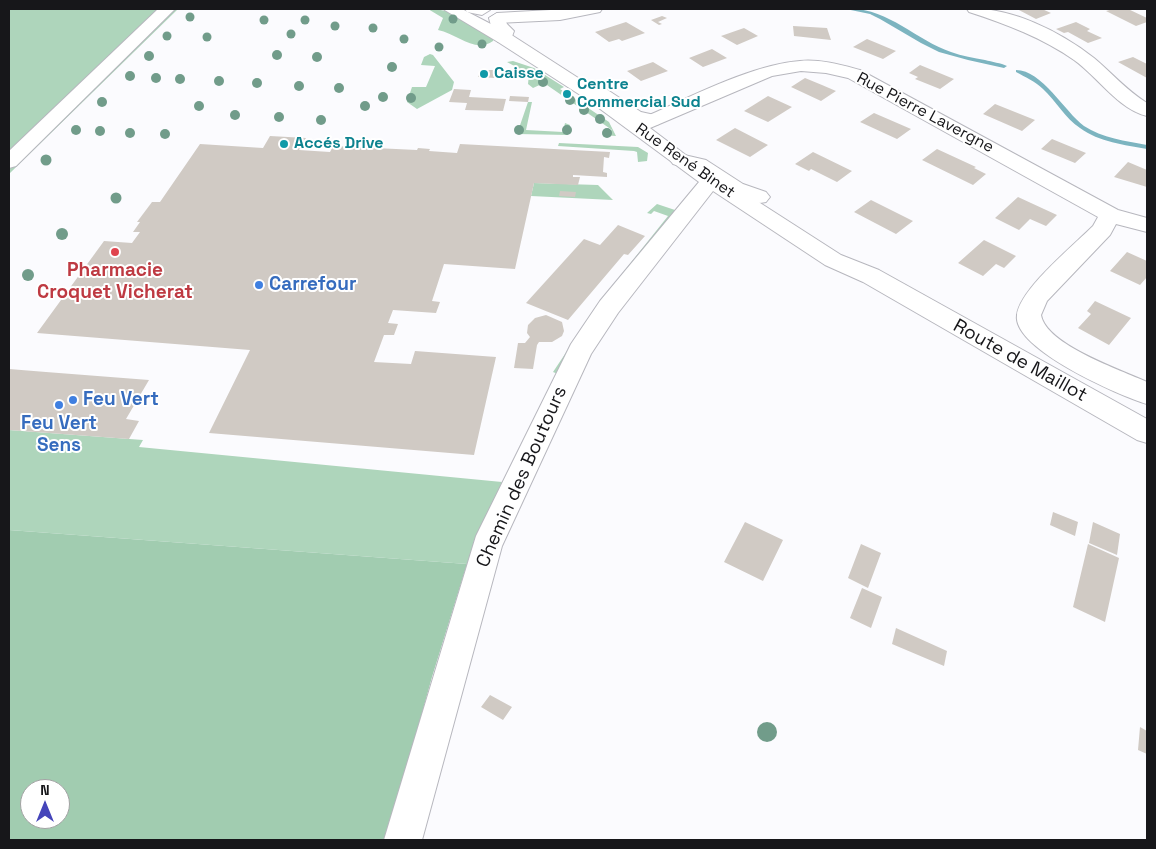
<!DOCTYPE html>
<meta charset="utf-8">
<style>
body{margin:0}
#map{position:relative;width:1156px;height:849px;overflow:hidden;background:#fbfbfe;font-family:"Space Grotesk",sans-serif}
canvas{display:block}
.frame{position:absolute;inset:0;border:10px solid #17171a;pointer-events:none}
.north{position:absolute;left:20px;top:779px;width:50px;height:50px;box-sizing:border-box;background:#fff;border:1px solid #a2a2a3;border-radius:50%;rotate:0deg;font-size:14px;font-weight:700;line-height:20px;text-align:center;color:#17171a}
.north::after{content:'';display:block;margin:auto;width:18px;height:22px;background:#4545ba;clip-path:polygon(50% 0,100% 100%,50% 72%,0 100%)}
</style>
<div id="map">
<canvas width="1156" height="849"></canvas>
<div class="frame"></div>
<div class="north">N</div>
</div>
<script>
const context = document.querySelector('canvas').getContext('2d');
context.lineJoin = 'round';
function fill(path, color) {
  context.fillStyle = color;
  context.fill(path, 'evenodd');
}
function strokePath(path, color, width, dash) {
  context.strokeStyle = color;
  context.lineWidth = width;
  context.lineCap = dash ? 'butt' : 'round';
  context.setLineDash(dash || []);
  context.stroke(path);
}
function write(font, color, halo, rows, align = 'center') {
  context.font = font + ' "Space Grotesk",sans-serif';
  context.lineWidth = 4;
  context.setLineDash([]);
  context.textBaseline = 'middle';
  context.strokeStyle = halo;
  context.fillStyle = color;
  for (const [text, x, y, turn = 0] of rows) {
    context.save();
    context.translate(x, y);
    context.rotate((+turn || 0) * Math.PI / 180);
    context.textAlign = isNaN(turn) ? turn : align;
    if (halo) context.strokeText(text, 0, 0);
    context.fillText(text, 0, 0);
    context.restore();
  }
}
fill(new Path2D(`
 M9,9H160L9,153Z
 M172,9H178L9,174V168Z
 M428,9C454,9 474,21 494,38L493,41C475,54 458,34 438,30L443,18Z
 M430,54L433,55L454,82L452,90L417,109L407,102L412,87H426L435,66L421,65L424,57Z
 M513,61L534,68L564,87L560,89L609,122L616,136L602,135L612,130L544,83L533,88L528,84L529,74L507,62Z
 M528,102H532L526,130L563,132L565,123L570,125L568,135L517,134Z
 M559,143L638,147L648,153L647,161L638,162L637,152L634,151L558,146Z
 M534,183L598,185L613,200L531,196Z
 M657,204L678,211L558,374L553,372L601,300L668,216L654,211L651,214L647,213Z
 M9,430L143,440L139,447L502,482L467,564L9,530Z`), '#aed5bb');
fill(new Path2D(`
 M9,530L467,564L432,677L387,840H9ZM30,789H60V819H30Z`), '#a1ccb0');
fill(new Path2D(`
 M846,9C886,6 915,40 951,52C962,56 974,58 985,60C992,62 1001,63 1007,66L1004,68L968,60L939,52L921,43L880,19L870,14Z
 M1016,70C1042,70 1065,112 1084,126C1102,138 1126,141 1147,145V149C1125,145 1099,142 1080,128C1065,118 1056,101 1043,89C1035,81 1025,77 1016,72Z`), '#7cb4c0');
fill(new Path2D(`
 M1017,9H1042L1051,13L1036,19Z
 M1113,9H1128L1147,18V22L1136,26L1106,11Z
 M662,16L667,18L658,22L662,24L659,25L651,20Z
 M626,22L645,33L622,41L619,39L609,42L595,32Z
 M1076,22L1090,29L1087,31L1102,38L1088,43L1068,32L1064,33L1056,29Z
 M793,26L827,28L831,40L794,36Z
 M744,28L758,36L737,45L721,36Z
 M867,39L896,51L883,59L853,47Z
 M712,49L727,58L703,67L689,58Z
 M1133,57L1147,64V78L1118,62Z
 M653,62L668,71L641,81L627,71Z
 M920,65L954,79L940,89L915,79L918,77L909,73Z
 M480,70H497L495,78L478,77Z
 M805,78L822,85L836,91L821,101L791,87Z
 M454,89L471,90L469,97L506,99L503,111L465,110L467,103L449,102Z
 M510,96L529,97L528,102L509,101Z
 M768,96L792,107L768,122L744,111Z
 M995,104L1035,120L1022,131L983,114Z
 M874,113L911,129L897,139L860,122Z
 M735,128L768,145L750,157L716,140Z
 M270,136L306,138L299,150L330,152L333,146L417,150L418,148L430,149L429,151L457,153L460,144L610,152L609,158L604,157L603,172L607,173V177L573,175V177H580L578,185L534,183L515,269L444,264L432,301L440,302L436,313L393,310L388,323L398,324L394,335H384L374,362L411,364L415,351L496,357L474,455L209,433L250,350L37,333L104,241L132,243L140,232H133L140,222H137L152,202H160L200,144L263,148Z
 M1052,139L1086,153L1075,163L1041,149Z
 M937,149L976,167L974,168L986,174L973,185L922,160Z
 M813,152L852,171L837,182L811,169L809,171L795,164Z
 M1128,162L1147,170V187L1114,177Z
 M560,191L576,192L575,197L559,196Z
 M1018,197L1057,215L1046,226L1030,219L1019,230L995,218Z
 M871,200L913,221L896,234L854,212Z
 M618,225L645,236L628,255L624,254L568,320L526,303L584,239L600,245Z
 M984,240L1016,256L1004,268L996,264L983,276L958,263Z
 M1127,252L1147,261V277L1140,285L1110,271Z
 M1095,301L1131,318L1109,345L1078,328L1091,314L1087,311Z
 M546,315L562,322L564,331L562,336L552,342H539L537,345L533,369L514,368L518,343H525L530,337L527,333L528,325L535,318Z
 M9,369L46,372L149,380L126,419L139,421L129,439L9,430Z
 M1053,512L1078,522L1075,536L1050,525Z
 M745,522L783,540L763,581L724,562Z
 M1093,522L1120,534L1117,555L1089,543Z
 M861,544L881,553L868,588L848,578Z
 M1088,544L1119,558L1105,622L1073,607Z
 M862,588L882,597L871,628L850,618Z
 M896,628L947,651L944,666L892,644Z
 M490,695L512,707L503,720L481,707Z
 M1140,727L1147,731V754L1138,750Z`), '#d0cac4');
const minor = new Path2D(`
 M158,9H175L16,166L9,168V151Z
 M443,9H462L510,34L600,92L638,120C685,100 749,65 800,61C820,59 841,65 860,70L1118,210L1147,218V232L1116,224L1110,235L1047,301L1041,315C1046,345 1121,370 1147,382V404C1120,396 1012,349 1017,315C1020,289 1074,245 1093,226L1098,217L848,78L826,73L801,71L772,76L650,128L687,156L841,255L879,270L1147,419V443L1137,440L863,282L825,265L713,191L618,313L591,354L502,546L422,840H384L476,536L571,344L600,301L699,182L588,100L498,42Z
 M568,9H602L600,12L560,20L497,23L489,18L497,13Z
 M967,9C1010,6 1061,32 1094,58C1112,73 1127,91 1147,103V116C1118,109 1098,77 1074,60C1043,38 1006,24 969,12Z`);
const major = new Path2D(`
 M465,9H489L490,10L482,15L467,12Z
 M497,13L503,15L507,24L514,31L510,42H498L496,38L497,32L491,26L489,18Z
 M573,77L603,87L641,112L659,116L662,120L659,124L652,126L628,121L591,95L567,86L564,82L567,78Z
 M680,154L706,160L743,184L766,192L770,197L766,202C737,209 716,179 692,169C687,166 679,166 673,164L670,160L673,156Z`);
strokePath(minor, '#b7b7be', 2);
strokePath(major, '#b7b7be', 2);
fill(minor, '#fff');
fill(major, '#fff');
context.fillStyle = '#719c8a';
for (const [x, y, r] of [
 [190,17,4.5],
 [453,19,4.5],
 [264,20,4.5],
 [305,20,4.5],
 [335,26,4.5],
 [373,28,4.5],
 [291,34,4.5],
 [167,36,4.5],
 [207,37,4.5],
 [404,39,4.5],
 [482,44,4.5],
 [439,47,4.5],
 [277,55,5],
 [149,56,5],
 [317,57,5],
 [392,67,5],
 [130,76,5],
 [156,78,5],
 [180,79,5],
 [219,81,5],
 [543,82,5],
 [257,83,5],
 [299,86,5],
 [339,88,5],
 [383,97,5],
 [411,98,5],
 [570,100,5],
 [102,102,5],
 [199,106,5],
 [365,106,5],
 [584,110,5],
 [235,115,5],
 [279,117,5],
 [600,119,5],
 [321,120,5],
 [76,130,5],
 [519,130,5],
 [567,130,5],
 [100,131,5],
 [130,133,5],
 [607,133,5],
 [165,134,5],
 [46,160,5.5],
 [116,198,5.5],
 [62,234,6],
 [28,275,6],
 [767,732,10]
]) {
  context.beginPath();
  context.arc(x, y, r, 0, 2 * Math.PI);
  context.fill();
}
for (const [x, y, r, color] of [
 [484,74,5,"#0f9aa8"],
 [567,94,5,"#0f9aa8"],
 [284,144,5,"#0f9aa8"],
 [115,252,5,"#e0444e"],
 [259,285,5,"#3f7fe0"],
 [73,400,5,"#3f7fe0"],
 [59,405,5,"#3f7fe0"]
]) {
  const dot = new Path2D();
  dot.arc(x, y, r, 0, 2 * Math.PI);
  context.fillStyle = color;
  context.fill(dot);
  strokePath(dot, '#fff', 2);
}
write('bold 16px', '#0d838f', '#fff', [
 ["Caisse",494,74],
 ["Centre",577,85],
 ["Commercial Sud",577,103],
 ["Accés Drive",294,144]
], 'left');
write('16px', '#17171a', '#fff', [
 ["Rue Pierre Lavergne",925,113,28],
 ["Rue René Binet",685,161,35]
]);
write('bold 19px', '#be3a42', '#fff', [
 ["Pharmacie",115,271],
 ["Croquet Vicherat",115,293]
]);
write('bold 19px', '#366cbe', '#fff', [
 ["Carrefour",269,285],
 ["Feu Vert",83,400],
 ["Feu Vert",59,424,"center"],
 ["Sens",59,446,"center"]
], 'left');
write('19px', '#17171a', '#fff', [
 ["Route de Maillot",1020,361,29],
 ["Chemin des Boutours",522,477,-66]
]);
</script>
